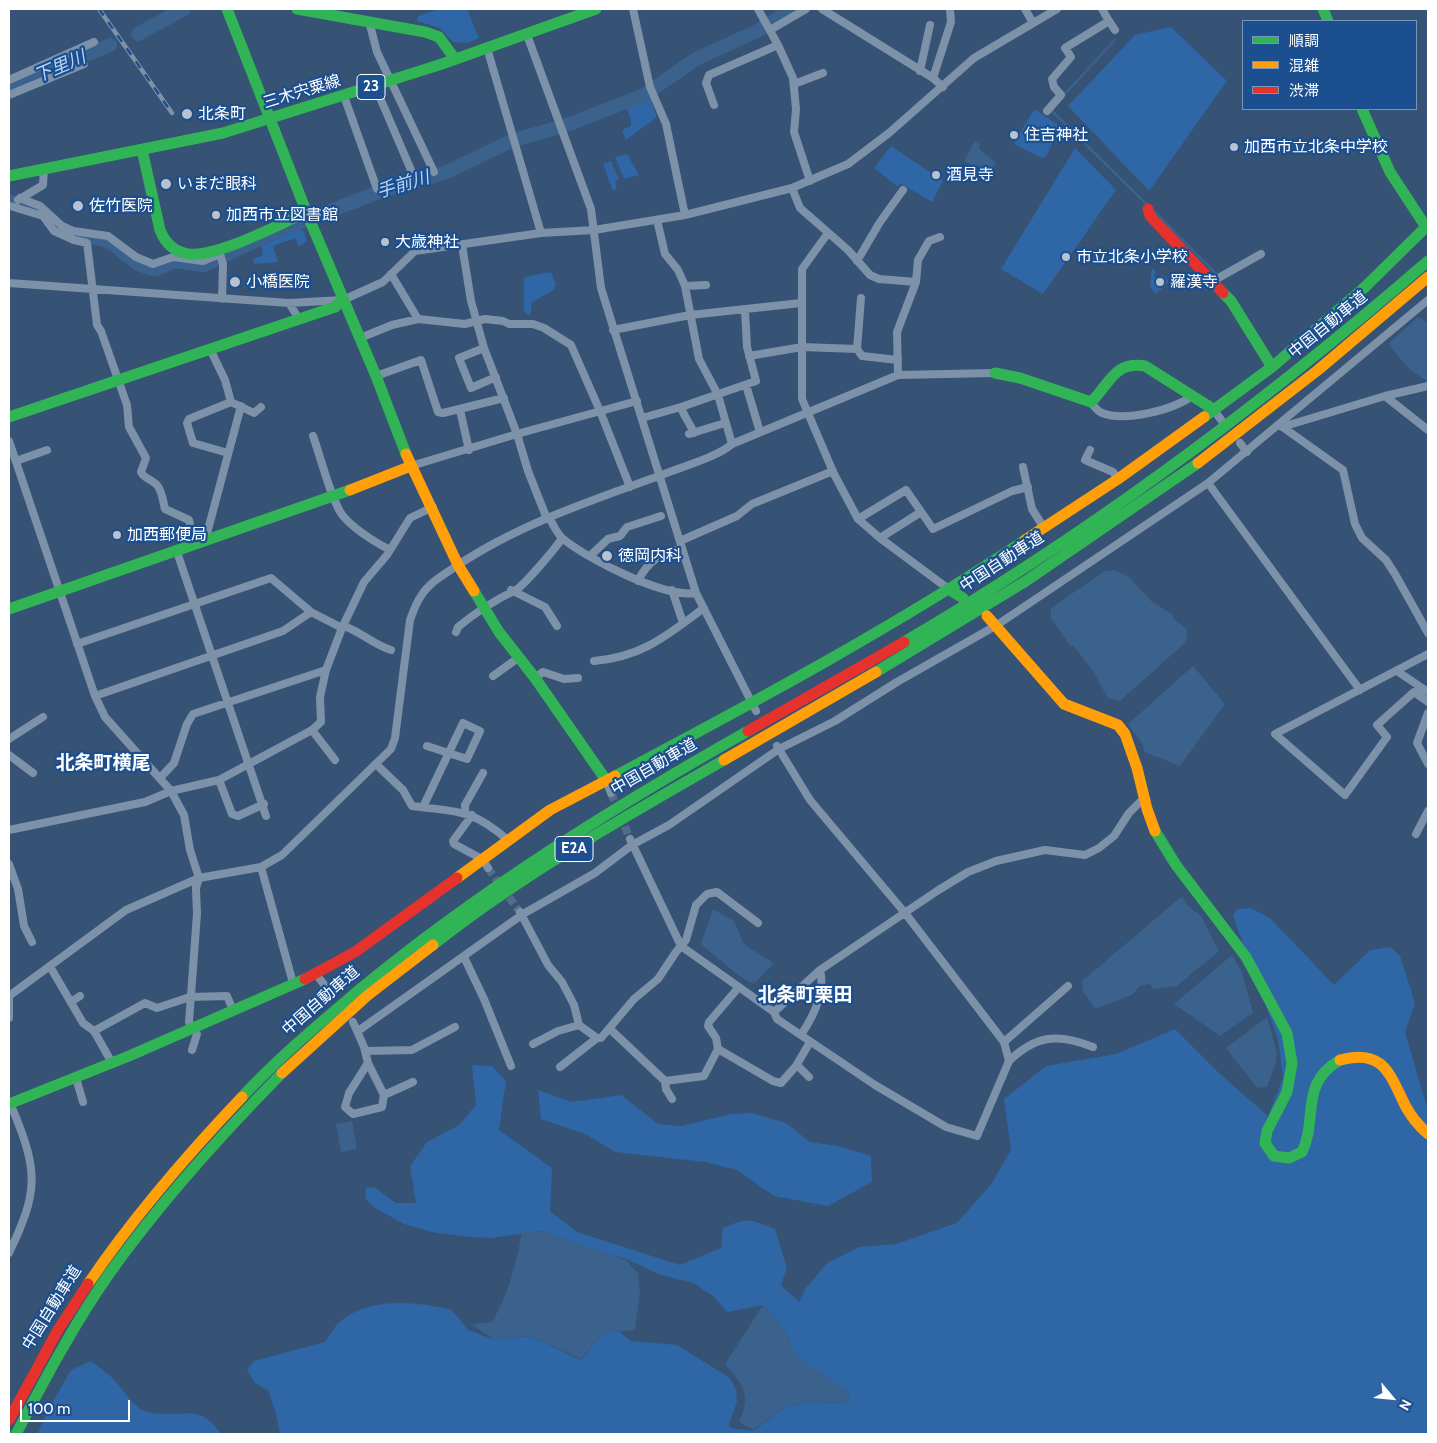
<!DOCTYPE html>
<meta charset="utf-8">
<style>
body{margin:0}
#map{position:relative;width:1437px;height:1443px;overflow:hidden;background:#365274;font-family:Cabin,"Noto Sans JP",sans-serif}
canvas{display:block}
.frame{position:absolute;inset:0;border:10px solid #fff;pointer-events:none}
.legend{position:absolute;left:1242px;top:20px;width:175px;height:90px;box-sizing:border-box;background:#1b4f8f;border:1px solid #7695bc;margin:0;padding:6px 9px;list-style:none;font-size:15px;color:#fff}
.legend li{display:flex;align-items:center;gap:10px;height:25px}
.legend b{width:25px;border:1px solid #7695bc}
.north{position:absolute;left:1367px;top:1373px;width:50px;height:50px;-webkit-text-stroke:4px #1b4f8f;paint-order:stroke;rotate:118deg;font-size:14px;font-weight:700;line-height:20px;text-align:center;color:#fff}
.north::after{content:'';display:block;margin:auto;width:18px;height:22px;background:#fff;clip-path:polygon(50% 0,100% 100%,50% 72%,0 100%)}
.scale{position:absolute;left:20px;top:1400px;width:110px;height:22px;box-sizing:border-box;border:2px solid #fff;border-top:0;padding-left:6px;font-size:15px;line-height:18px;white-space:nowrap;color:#fff;-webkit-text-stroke:4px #1b4f8f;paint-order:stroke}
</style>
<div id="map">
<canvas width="1437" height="1443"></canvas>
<div class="frame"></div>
<ul class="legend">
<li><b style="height:6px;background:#30b455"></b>順調</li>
<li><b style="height:6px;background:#ff9f0a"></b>混雑</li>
<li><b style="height:6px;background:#e5322d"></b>渋滞</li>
</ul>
<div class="north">N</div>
<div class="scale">100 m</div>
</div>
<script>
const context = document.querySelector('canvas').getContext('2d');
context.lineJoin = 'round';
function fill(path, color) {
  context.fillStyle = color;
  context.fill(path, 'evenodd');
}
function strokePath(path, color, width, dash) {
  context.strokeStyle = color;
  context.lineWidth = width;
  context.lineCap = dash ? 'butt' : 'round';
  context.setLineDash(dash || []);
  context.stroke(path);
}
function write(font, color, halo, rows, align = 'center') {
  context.font = font + ' Cabin,"Noto Sans JP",sans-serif';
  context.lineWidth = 4.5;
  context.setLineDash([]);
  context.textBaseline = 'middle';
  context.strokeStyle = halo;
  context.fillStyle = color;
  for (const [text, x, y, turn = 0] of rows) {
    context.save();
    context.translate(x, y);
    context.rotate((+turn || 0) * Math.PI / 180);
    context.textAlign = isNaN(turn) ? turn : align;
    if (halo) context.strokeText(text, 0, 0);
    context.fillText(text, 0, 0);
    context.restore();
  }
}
fill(new Path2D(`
 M439,9H467L479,38L468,43L453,42L440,28L417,21L418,16Z
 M1171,27L1227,81L1149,191L1068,106L1135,35Z
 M650,98L657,117L626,140L622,130L631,126V119L626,108Z
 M1036,110L1058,125L1059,128L1046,157L1042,158L1015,145V141L1033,111Z
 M891,146L943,181L932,202L900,183L898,187L874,168Z
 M1075,148L1116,190L1043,294L1001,269Z
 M627,154L639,175L624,179L615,157Z
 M611,161L619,179L615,181L617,188L613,191L603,164Z
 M299,229L304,231L307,241L299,247L295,238L273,246L278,262L254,264L253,259L263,255L261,246Z
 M1152,268L1156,272L1154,276L1159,279L1162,275L1169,282L1156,294L1150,287Z
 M551,272L556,285L554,290L532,302L530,316L524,312V277Z
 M1251,908L1270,918L1334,985L1370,950L1391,947L1400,956L1415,1003L1405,1032L1428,1111V1434H280L276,1414L268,1390L255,1383L247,1370L254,1361L325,1342C331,1335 333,1327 341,1321C371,1296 418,1302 452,1310L468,1330L495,1340L530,1336L581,1360L603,1333L618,1331L631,1341L677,1345L730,1378L736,1390L737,1402L729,1424L731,1428L753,1431L786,1407L810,1402L844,1403L850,1398V1393L800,1360L791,1346L787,1334L763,1305L727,1312L713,1296L693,1283L661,1275L626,1259L597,1251L542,1231L491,1238L469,1237L436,1233L404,1224L375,1208L365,1198L366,1188L374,1187L396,1203H416L410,1166L427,1142L459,1125L476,1105L472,1065L492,1066L506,1081L499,1130L552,1168L550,1211L577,1232L680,1265L721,1248L723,1228C750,1217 748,1219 775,1229L787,1268L781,1285L799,1302L805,1289L827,1263L859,1247L896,1244L957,1223L992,1183L1011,1150L1004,1099L1046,1066L1116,1054L1175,1029L1219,1073L1268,1116L1283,1078L1278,1039L1233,916L1237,909Z
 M538,1090L572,1102L621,1095L658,1124L680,1126L732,1114L752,1113L786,1123L810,1142L838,1146L871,1156L872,1182L828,1206L774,1196L737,1170L705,1162L615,1152L585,1134L541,1119Z
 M91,1361C99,1367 108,1373 115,1381C125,1391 134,1409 148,1412C182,1420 198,1400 221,1434H37L49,1408L71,1370Z`), '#2f66a5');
fill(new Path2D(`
 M975,141L980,145L979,149L996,163L990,175L964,161Z
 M1417,318H1421L1428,323V380C1416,378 1394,354 1389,343Z
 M1115,570L1129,577L1152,602L1172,614L1173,618L1187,629L1186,642L1120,701L1108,698L1092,670L1073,645L1070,646L1051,618V608L1105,571Z
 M1193,666L1225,704L1180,766L1144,752L1143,745L1128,724Z
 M1182,896L1187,905L1201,916L1219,951L1177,986L1153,989L1150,984L1140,986L1132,995L1095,1009L1083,991L1082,981Z
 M713,909L734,921L743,942L751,949L774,963L754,984L739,976L701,944Z
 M1232,955L1242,972L1253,1013L1220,1036L1174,1004Z
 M1267,1017L1277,1053L1275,1066L1267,1087L1257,1088L1226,1048Z
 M352,1121L357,1149L341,1152L336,1124Z
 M541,1231L626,1260L638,1273L640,1291L635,1330L603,1333L581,1359L530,1336L495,1340L471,1324L492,1322C509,1293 516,1265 522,1232Z
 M763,1305L787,1334L791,1346L800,1360L850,1393V1398L844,1403L810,1402L786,1407L753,1430L739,1422C752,1394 743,1386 725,1364Z`), '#3b618d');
strokePath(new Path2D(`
 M1063,96L1115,40
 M1051,110L1148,206
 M1154,211L1218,276`), '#3b618d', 2.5);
strokePath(new Path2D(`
 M138,34L184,9
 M9,88L110,45
 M9,201L44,213L58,229L64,232L101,239L114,245L138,264L149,268L157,269L175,261L204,265L268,235L379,192L447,172L511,141L567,125L644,95L696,59L757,31L794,9`), '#3b618d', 14);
strokePath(new Path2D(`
 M611,793L630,839
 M488,868L519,911`), '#546c89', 8, [8, 4]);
strokePath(new Path2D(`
 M633,9L650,87L666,124L685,215
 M758,9L778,45L793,78L796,109L794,132L810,181
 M822,9L933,78L943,87
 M1025,9L1033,23
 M369,21L377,52L434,172
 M1109,21L1115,30
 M770,30L806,9
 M527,35L591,209L601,288L696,593L756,711
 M487,48L541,233
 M920,71L930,25
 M933,78L951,22L950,9
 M9,80L94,42
 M794,84L823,73
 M375,86L414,177
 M9,95L84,64
 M344,96L377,189
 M714,105L706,83L709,75L778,45
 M1047,111L1061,95L1054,87L1052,79L1071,57L1065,48L1109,21L1102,9
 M792,188L800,208L848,250L870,275L879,279L916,282L897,332L898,375
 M20,198L40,206L62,226L73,231L108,236L136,257L153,264L173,257L203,261L220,254L223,264L222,299
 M18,200L43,185L44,168
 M10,206L43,216L54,231L74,240L87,243L97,325L101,331L127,405L129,427L146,458L141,472C144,479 152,479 157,485C162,491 163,501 165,509L189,520C193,529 185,538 188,547
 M657,220L665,254L678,270L685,286L699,359L718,395L732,444
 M828,233L802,269V399L834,474L858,519L880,538L950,590
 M462,245L471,301L484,348L517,434L528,471L547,519
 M857,261L880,222L903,190
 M391,274L418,319
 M1213,281L1261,254
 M916,282L918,260L929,241L940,237
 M9,283L289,303L343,300L383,282L415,251L541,233L594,230L685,215L792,188L848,164L889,133L974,58L1057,9
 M685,286L706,285
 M289,303L299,319
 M613,330L690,315L801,303
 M360,338L392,325L418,319L465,324L485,319L503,321L509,324H533L544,328L571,345L600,411L630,487
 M484,348L459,358L471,388L496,377
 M210,349L225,380L231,402
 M857,349L861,298
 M749,356L802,347L857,349L862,356L898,360
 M376,376L421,360L438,412L443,413L504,398
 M746,385L760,432
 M1385,396L1428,430
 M1091,402C1094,406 1097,411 1102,413C1125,422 1173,410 1192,396
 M681,407C684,417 690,423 694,433
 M1213,409L1222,421
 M460,410L469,450
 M642,418L681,407L756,381L747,347L745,310
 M1282,427L1385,396L1428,386
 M1284,428L1343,470L1355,524L1362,538L1386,560L1395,574L1428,633
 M689,434L725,423
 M313,436C320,455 332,503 343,516C356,531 373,541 390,550
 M9,441L95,696L105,717L171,791L184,815L190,850L199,878L196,888L197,914L189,1022L197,1034L192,1050
 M1240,443L1247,452
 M1090,450L1085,460L1113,472L1118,479
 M228,453L193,443L187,423L189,419L231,402L254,413L261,407
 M16,461L47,450
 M411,466L517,434L637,401
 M1023,467L1032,509L1044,528
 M1208,483L1360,690
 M550,519C553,525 557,533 562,538C587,559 664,598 696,593
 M858,519L906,490L933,529L1012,491L1028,487
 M880,538L921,512
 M205,541L241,406
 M680,541L737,516L752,504L833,471
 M177,552L266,816
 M590,556L608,539L620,536L627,527L661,516
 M638,581C648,560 661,554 682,548
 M511,590L545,607L557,626
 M672,590L683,623
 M344,626C361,632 374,645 391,650
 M456,632L458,627C476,612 495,600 516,590C524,585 557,547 562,538
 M77,644L271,578L311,612L342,628
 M1428,654L1275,734L1345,795L1387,737L1377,725L1414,692L1428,702
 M594,661C642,657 666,636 704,608
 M1397,671L1428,692
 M493,676L518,658
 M535,678L543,672L564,679L578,678
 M95,696L283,631L311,612
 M1428,713L1417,743L1428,764
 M312,730L335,760
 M9,739L43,717
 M9,755L33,773
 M380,768L403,790L412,806C457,812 471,808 508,840
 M160,778L174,763L187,724L193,714L326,670
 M219,780L232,814L238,816L264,804
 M606,780L611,793
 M423,807L463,723L480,731L467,759L427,746
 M465,812V805L483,773
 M472,815L453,841L454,844L482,859L488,868
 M9,830L145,802L171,791L219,780L312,730L321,722L320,697L326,670L342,628L364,582L387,555L410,518L433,507
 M1416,834L1428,811
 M630,839L681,946L774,1012L777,1019L875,1085L946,1127L977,1136L1009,1061L1004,1042L905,913L810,800L777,746
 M9,864L18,889L24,926L32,942
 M261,867L293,983
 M520,912L548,965L562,982L574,1005L579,1025L597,1038
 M464,957L484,999L511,1066
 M52,970L83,1023L94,1031L112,1063
 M316,974L332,995
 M9,996L126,910L199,878L261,867L282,855L391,749L395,738L410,620C413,612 416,603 421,596C429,583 443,575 455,567C517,525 590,501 659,476C678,468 718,457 732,444L898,375L995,373
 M71,1002L80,996
 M774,1012L820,970L937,891L968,872L996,861L1045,850L1085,855L1099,848L1114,836L1129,813L1143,799
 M9,1018V996
 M353,1022L364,1047L368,1063L384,1095L382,1107L353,1114L345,1107L349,1093L368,1063
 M610,1029L665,1081L704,1076L718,1049L716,1038L708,1026L709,1022L739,987
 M94,1031L145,1003L157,1008L190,997L227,996L233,1010
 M358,1031L523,914L595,873L632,845L669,825L779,749L835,721L897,682L997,625L1208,483L1428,300
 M801,1035C813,1017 826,992 820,970
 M1004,1042L1068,986
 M533,1044L558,1031L579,1025
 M718,1049L773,1081L781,1083L796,1066L810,1042
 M366,1051L412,1050L455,1027
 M1009,1061C1036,1035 1058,1033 1093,1047
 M797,1065L809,1077
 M560,1067L597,1038H601L634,999L658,979L676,952L686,940L696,905L707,894L717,892L758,923
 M76,1078L83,1102
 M665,1081L666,1089L672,1099
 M384,1095L413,1082
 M9,1110H13C39,1173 38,1192 9,1253`), '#7d92a8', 8);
strokePath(new Path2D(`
 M227,9L308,216L376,376L406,454
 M297,9L425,32L439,37L455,59
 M1323,9L1328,21
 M1362,109L1390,172L1426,227
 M142,150L160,230C165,243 174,252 189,254C217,257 279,225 306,212
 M9,176L223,133L439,65L596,9
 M1223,293L1231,301L1272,367
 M995,373L1020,378L1091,402C1110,384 1114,361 1145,366L1213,409
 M9,417L335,307L343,300
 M1204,417L1272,367L1365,287L1428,225
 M950,590L963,598
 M474,591L499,632L535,678L606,780
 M9,609L350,490
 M904,642C1091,533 1264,403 1428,261
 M876,672L1026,581L1198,463
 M615,776C755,702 894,627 1025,540
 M1155,831L1176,865L1246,957L1287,1033L1292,1063L1287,1092L1267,1131L1265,1143L1274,1156L1289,1158L1302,1152C1318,1120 1299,1083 1340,1060
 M433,945C523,874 625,817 724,760
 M242,1097C278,1058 319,1024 359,990C480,890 612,808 748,731
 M9,1104L129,1056L305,979
 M16,1434C45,1379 74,1324 109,1274C161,1201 220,1136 282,1073`), '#30b455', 11);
strokePath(new Path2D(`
 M406,454L458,565L474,591
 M1198,463L1318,370L1428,277
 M350,490L411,466
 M1025,540L1118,479L1204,417
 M987,616L1064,704L1118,725L1125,734L1137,768L1147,809L1155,831
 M724,760L876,672
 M457,878L550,810L615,776
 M1340,1060C1384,1048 1390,1075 1406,1107C1412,1118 1419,1126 1428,1134
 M282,1073L368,995L433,945
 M88,1284C134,1216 186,1156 242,1097`), '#ff9f0a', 11);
strokePath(new Path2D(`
 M1148,209L1150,216L1223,293
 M748,731L904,642
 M305,979L355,952L457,878
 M9,1420L58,1330L88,1284`), '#e5322d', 11);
const rail = new Path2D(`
 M99,9L172,113`);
strokePath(rail, '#7e92a7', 4.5);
strokePath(rail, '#1b4f8f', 2.5, [8]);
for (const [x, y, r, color] of [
 [187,114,6,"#b9c2ce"],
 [1014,135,5,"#b9c2ce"],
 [1234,147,5,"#b9c2ce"],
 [936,175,5,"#b9c2ce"],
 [166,184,6,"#b9c2ce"],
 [78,206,6,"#b9c2ce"],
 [216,215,5,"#b9c2ce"],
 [385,242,5,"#b9c2ce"],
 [1066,257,5,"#b9c2ce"],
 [235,282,6,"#b9c2ce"],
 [1160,282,5,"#b9c2ce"],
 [117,535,5,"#b9c2ce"],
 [607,556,6,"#b9c2ce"]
]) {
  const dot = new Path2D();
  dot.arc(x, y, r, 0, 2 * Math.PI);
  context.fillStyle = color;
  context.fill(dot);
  strokePath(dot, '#1b4f8f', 2);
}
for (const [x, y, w] of [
 [371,87,28],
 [574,849,38]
]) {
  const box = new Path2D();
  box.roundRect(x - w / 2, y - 12.5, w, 25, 4);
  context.fillStyle = '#1b4f8f';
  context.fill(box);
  strokePath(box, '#fff', 1);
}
write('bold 15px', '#fff', null, [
 ["23",371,87],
 ["E2A",574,849]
]);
write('16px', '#fff', '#1b4f8f', [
 ["三木宍粟線",302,92,-17],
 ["中国自動車道",1328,325,-39],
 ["中国自動車道",1002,562,-33],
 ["中国自動車道",654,767,-30],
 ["中国自動車道",321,1001,-41],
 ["中国自動車道",52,1308,-58]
]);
write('16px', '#fff', '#1b4f8f', [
 ["北条町",198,114],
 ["住吉神社",1024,135],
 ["加西市立北条中学校",1244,147],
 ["酒見寺",946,175],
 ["いまだ眼科",177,184],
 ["佐竹医院",89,206],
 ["加西市立図書館",226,215],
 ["大歳神社",395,242],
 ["市立北条小学校",1076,257],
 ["小橋医院",246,282],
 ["羅漢寺",1170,282],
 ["加西郵便局",127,535],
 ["徳岡内科",618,556]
], 'left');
write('italic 18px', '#b5d3f5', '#1b4f8f', [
 ["下里川",60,67,-23],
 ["手前川",403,185,-17]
]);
write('bold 19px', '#fff', '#1b4f8f', [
 ["北条町横尾",103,763],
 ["北条町栗田",805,995]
]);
</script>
